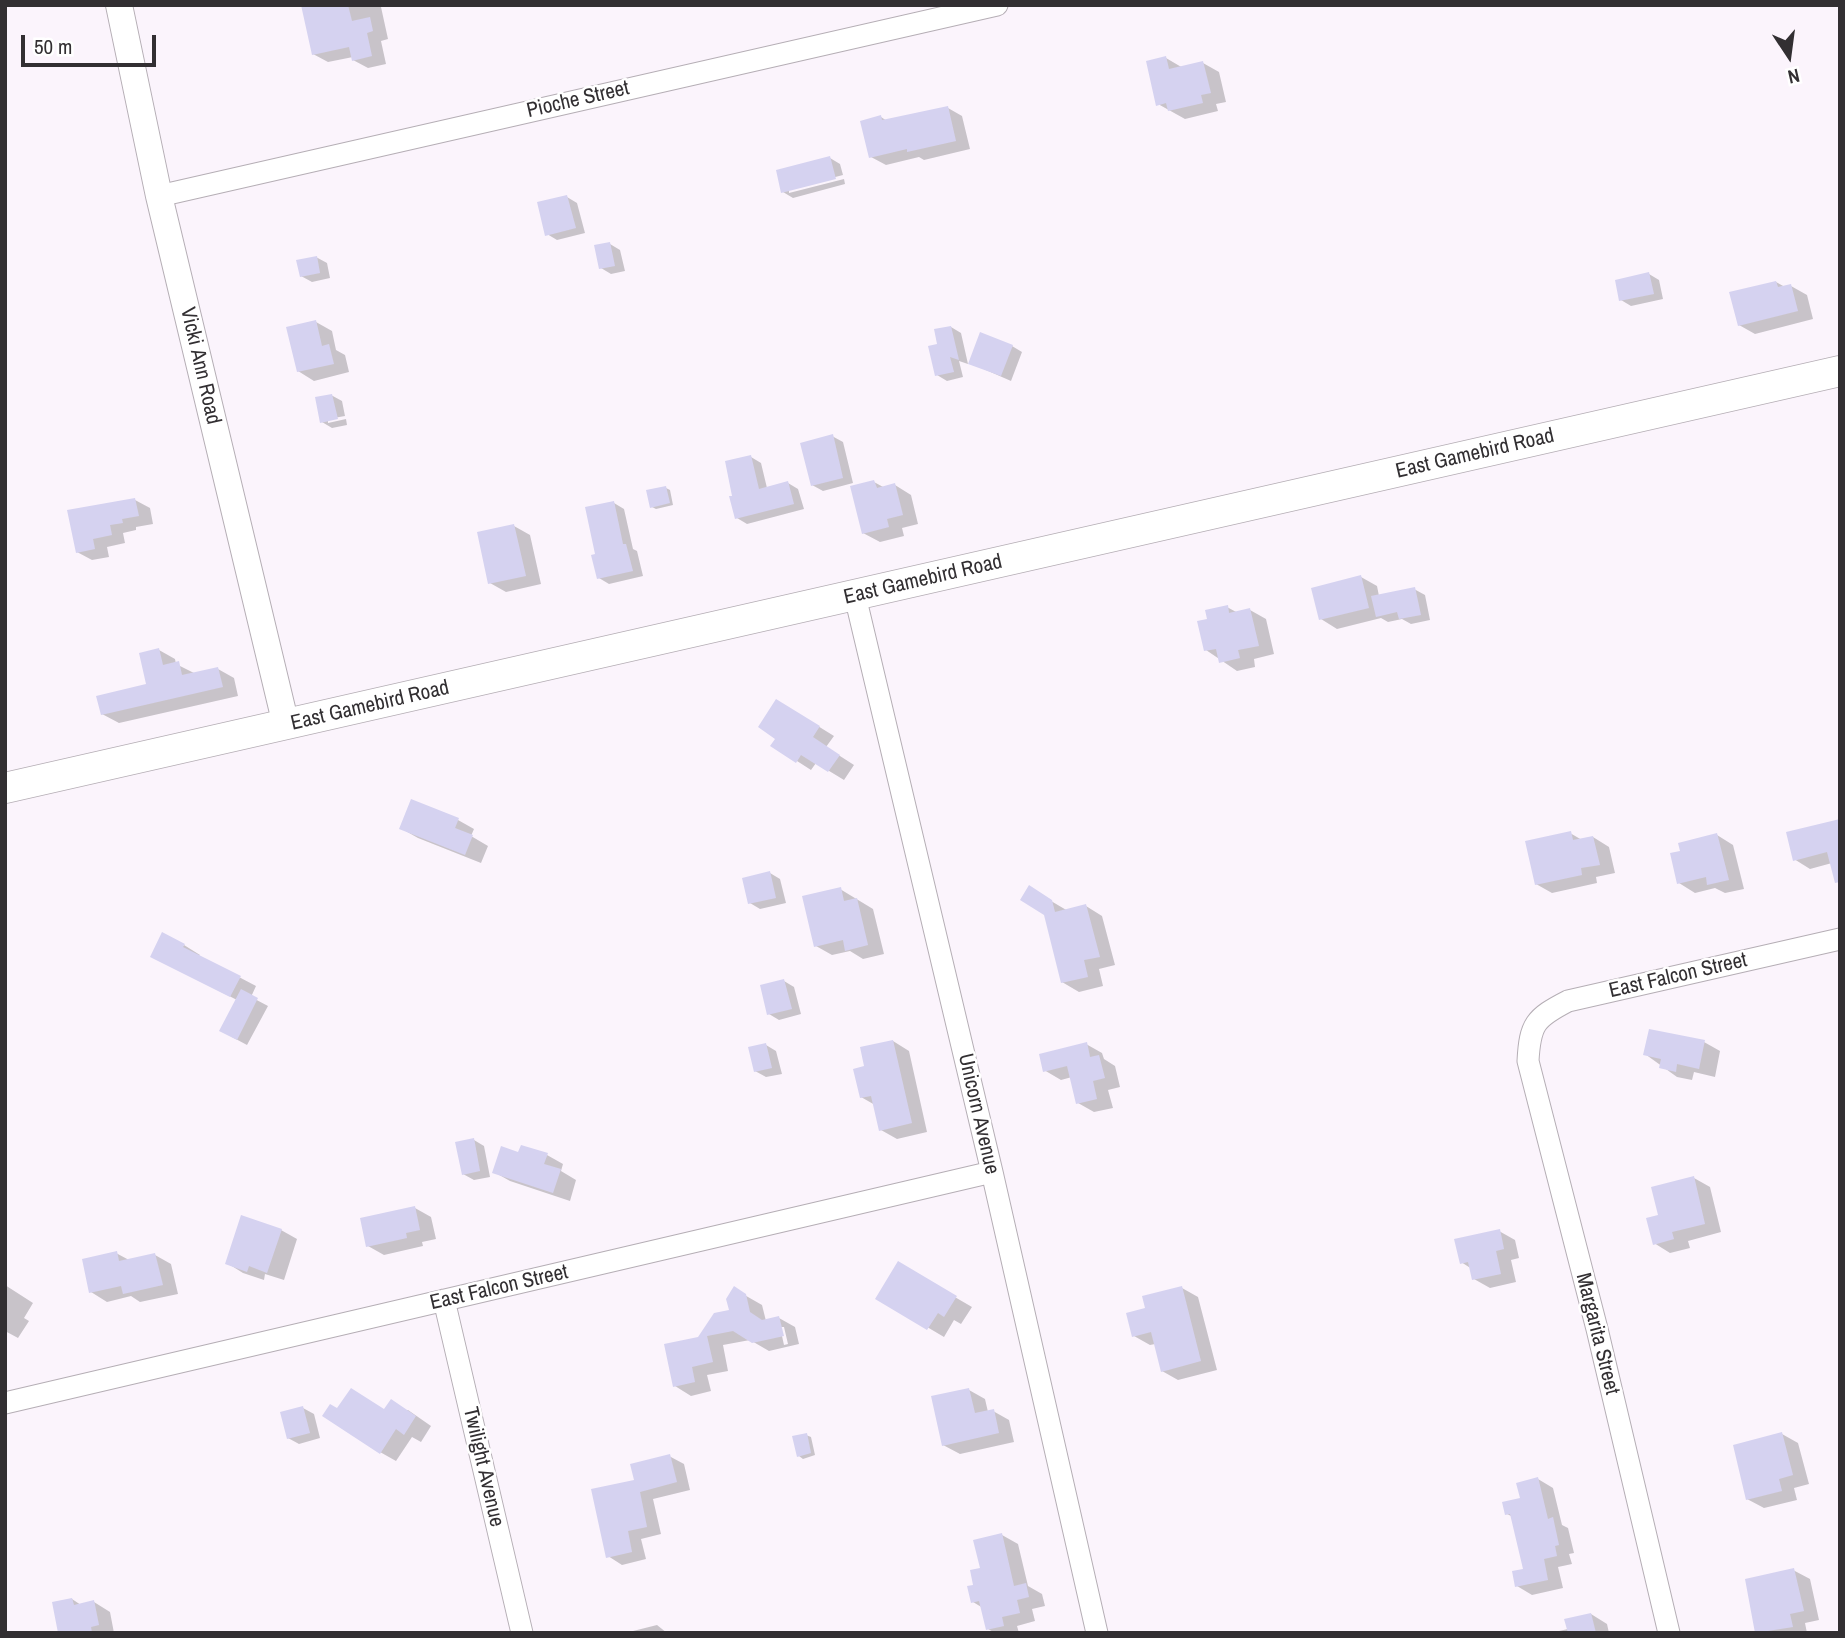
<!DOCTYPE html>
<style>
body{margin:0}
#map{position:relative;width:1845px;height:1638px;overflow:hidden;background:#fbf4fc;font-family:"Archivo Narrow",sans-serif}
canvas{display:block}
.frame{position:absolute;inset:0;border:7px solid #322f32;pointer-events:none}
.north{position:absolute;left:1754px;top:21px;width:70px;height:70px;-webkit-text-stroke:5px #fff;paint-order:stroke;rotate:167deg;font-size:19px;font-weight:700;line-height:28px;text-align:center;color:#322f32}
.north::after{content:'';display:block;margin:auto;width:24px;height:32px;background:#322f32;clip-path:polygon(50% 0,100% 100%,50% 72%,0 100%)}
.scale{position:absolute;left:21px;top:35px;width:135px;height:32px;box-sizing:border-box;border:4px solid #322f32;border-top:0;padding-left:9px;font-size:21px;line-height:24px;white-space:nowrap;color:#322f32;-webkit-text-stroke:5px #fff;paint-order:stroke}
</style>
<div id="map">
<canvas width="1845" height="1638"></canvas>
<div class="frame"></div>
<div class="north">N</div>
<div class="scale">50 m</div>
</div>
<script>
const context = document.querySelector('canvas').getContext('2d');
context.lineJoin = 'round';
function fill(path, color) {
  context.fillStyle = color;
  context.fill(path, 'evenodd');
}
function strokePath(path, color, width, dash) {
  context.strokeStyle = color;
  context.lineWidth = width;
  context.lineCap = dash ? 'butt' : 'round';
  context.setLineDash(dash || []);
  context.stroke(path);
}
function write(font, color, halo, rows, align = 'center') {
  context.font = font + ' "Archivo Narrow",sans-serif';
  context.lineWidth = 5;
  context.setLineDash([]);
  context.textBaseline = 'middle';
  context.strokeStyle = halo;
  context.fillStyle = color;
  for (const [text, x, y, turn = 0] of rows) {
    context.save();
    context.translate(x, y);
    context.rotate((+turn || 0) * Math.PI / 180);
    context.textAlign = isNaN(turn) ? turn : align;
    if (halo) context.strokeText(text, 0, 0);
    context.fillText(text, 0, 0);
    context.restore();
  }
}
fill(new Path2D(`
 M303,5H388L381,7L388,39L381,41L386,64L368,68L353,60V57L328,62L313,54Z
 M1166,58L1183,68L1203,63L1219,72L1226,102L1216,104L1218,111L1185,119L1158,104Z
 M948,108L962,116L970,149L924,160L919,157L886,165L871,157L881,117L887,121Z
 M830,158L840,164L843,175L789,189V193L844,179L845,184L793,198L783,192Z
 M567,197L577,203L585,233L557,240L547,234Z
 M610,244L620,250L625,271L611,274L601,268Z
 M316,257L327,263L330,278L312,282L301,276Z
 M1649,274L1659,280L1663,299L1631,306L1621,300Z
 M1776,282L1785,287L1791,286L1807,295L1813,319L1755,334L1739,325Z
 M316,322L332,331L336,350L345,355L349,372L314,381L298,371Z
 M951,327L961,333L968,364L959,361L963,377L947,381L937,375L939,346Z
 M1012,346L1022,352L1011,381L970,363Z
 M331,395L342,401L345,416L328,419V423L346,419L347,425L332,428L322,422Z
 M832,436L843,442L853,483L823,491L812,485Z
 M751,457L761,463L767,488L788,483L798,489L804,509L747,524L737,518Z
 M874,482L885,488L895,485L911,495L918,524L902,528L904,536L880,542L863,533Z
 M666,488L670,490L673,505L656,509L652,507Z
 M135,500L150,508L153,524L136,527V530L123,533L125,543L107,547L109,557L92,560L77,552Z
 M614,503L624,509L633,549L637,551L643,576L609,584L599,578L597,556Z
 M514,526L530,535L541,584L506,592L490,583Z
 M1361,577L1377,586L1379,596L1414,589L1425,595L1430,620L1411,624L1402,619L1388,622L1381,618L1337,629L1321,619Z
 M1227,607L1238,613L1250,610L1266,619L1274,654L1254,659L1255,667L1237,671L1206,650L1209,620Z
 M159,650L175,659L176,664L194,673L218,669L234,678L238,696L119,723L102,714L148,685Z
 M792,710L834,736L826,747L854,765L844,780L816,763L811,770L797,761L778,738Z
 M458,820L474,829L471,836L488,846L481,863L418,838L402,829Z
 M1840,820L1832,863L1810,869L1794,859Z
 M1570,833L1582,840L1593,837L1609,847L1615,873L1596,877L1597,883L1552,893L1536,884Z
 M1717,835L1733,845L1744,889L1725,893L1715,888L1695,893L1679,883Z
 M770,873L780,879L786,903L760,909L750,903Z
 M1029,888L1068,911L1086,906L1102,916L1115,965L1099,969L1103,986L1079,992L1062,982L1045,914Z
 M840,889L873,909L884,954L863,959L850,951L832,955L816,946Z
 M184,945L200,955L199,956L256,986L251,997L268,1006L247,1045L232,1037L237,1000L168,965Z
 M784,981L794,987L801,1014L779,1020L769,1014Z
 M893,1041L909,1051L927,1132L897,1139L881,1130L875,1105L861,1097L866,1067Z
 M1704,1042L1720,1051L1715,1077L1694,1072L1692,1080L1677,1077L1645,1054Z
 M1086,1044L1102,1053L1104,1059L1115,1066L1120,1087L1108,1090L1113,1108L1094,1112L1078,1103L1072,1077L1061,1080L1044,1070Z
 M766,1045L776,1051L782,1074L766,1077L755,1071Z
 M474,1140L484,1146L490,1177L474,1180L463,1174Z
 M519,1154L547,1155L563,1164L561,1171L576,1180L570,1201L510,1181L494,1172Z
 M1694,1178L1710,1187L1721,1232L1688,1241L1690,1248L1670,1253L1654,1243L1660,1216Z
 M415,1208L431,1217L436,1239L422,1242L423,1246L384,1255L368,1246Z
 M281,1230L297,1239L284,1280L265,1274L264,1280L243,1273L227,1263Z
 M1499,1231L1515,1240L1519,1258L1511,1260L1516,1282L1490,1288L1474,1279L1472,1269L1461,1262Z
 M116,1253L129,1260L155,1255L171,1264L178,1294L140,1302L131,1296L107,1302L91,1292Z
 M898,1264L972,1307L961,1324L954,1320L944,1337L878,1298Z
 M5,1285L33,1303L24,1318L29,1321L18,1338L5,1331Z
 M1182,1288L1198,1297L1217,1370L1178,1380L1162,1371L1155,1344L1150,1345L1134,1336L1147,1309Z
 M734,1289L762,1305L766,1321L779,1318L795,1327L799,1344L769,1351L750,1340L723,1345L728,1371L707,1375L711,1391L691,1396L675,1386L699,1339L731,1311ZM780,1327H784L788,1344L784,1345Z
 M969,1390L985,1399L988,1412L993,1411L1009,1420L1014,1442L960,1454L943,1445Z
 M303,1408L314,1414L320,1438L299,1444L288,1438Z
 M338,1410H408L431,1426L421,1442L412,1437L396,1461L380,1452Z
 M1782,1434L1798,1443L1809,1484L1794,1488L1797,1500L1764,1508L1747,1499Z
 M806,1435L811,1437L815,1455L803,1459L799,1456Z
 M669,1456L684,1464L690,1490L653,1499L661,1534L641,1539L646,1559L622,1565L608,1556L636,1481Z
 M1538,1479L1553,1488L1562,1525L1568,1528L1574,1553L1569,1554L1572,1564L1558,1567L1563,1588L1532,1595L1517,1586L1525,1570L1513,1517L1507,1514Z
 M1002,1535L1018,1544L1028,1586L1042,1594L1045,1606L1032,1609L1035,1621L1017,1626L1019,1633H995L988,1629L983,1608L973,1602L975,1586L982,1569Z
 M1793,1570L1810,1579L1819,1620L1805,1623L1807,1633H1757L1751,1607Z
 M72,1599L81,1605L94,1602L110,1612L114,1633H60Z
 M1591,1614L1607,1624L1609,1633H1550L1568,1629Z
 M657,1625L667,1633H625Z`), '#0003');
fill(new Path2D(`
 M301,5H348L352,21L370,17L373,31L367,33L372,56L352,61L349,47L312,55Z
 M1166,56L1169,69L1203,61L1211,93L1201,95L1203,103L1168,111L1166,103L1156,106L1146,61Z
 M948,106L956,141L907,152V149L869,158L860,121L881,115L882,120Z
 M830,156L836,179L781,193L776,170Z
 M567,195L576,228L545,236L537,202Z
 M610,242L615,266L599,269L594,245Z
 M317,256L320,273L300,277L296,260Z
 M1649,272L1654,294L1619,301L1615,280Z
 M1776,281L1778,287L1791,284L1798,311L1738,326L1729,292Z
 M316,320L322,346L329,344L334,364L297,372L286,327Z
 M951,326L959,360L950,357L954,372L935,376L928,346L937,344L934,329Z
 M980,332L1013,345L1001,376L968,364Z
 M332,394L338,419L320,423L315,397Z
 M833,434L843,478L811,486L800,443Z
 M751,455L759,489L788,481L794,504L735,519L729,496H732L725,461Z
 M874,480L877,488L895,483L903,515L887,519L889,527L862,534L850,486Z
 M666,486L670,503L650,508L646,490Z
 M135,498L139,516L122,519L123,523L110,525L112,535L93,539L95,549L76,553L67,510Z
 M614,501L623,544H626L633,571L597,579L591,555L595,554L585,507Z
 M514,524L526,576L488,584L477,532Z
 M1361,575L1369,608L1319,620L1311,588Z
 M1415,587L1421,615L1399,619L1397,612L1376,617L1371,596Z
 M1228,605L1229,613L1250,608L1259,646L1238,650L1240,658L1219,663L1216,649L1204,651L1197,621L1207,619L1205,610Z
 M159,648L163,665L179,661L182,675L218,667L223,687L101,715L96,696L146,684L139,653Z
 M776,699L820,726L813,737L840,755L828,772L801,755L796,763L770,746L775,739L758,727Z
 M411,799L459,818L455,828L473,835L465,855L399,829Z
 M1840,819V882L1835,883L1827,852L1793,861L1786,832Z
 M1571,831L1573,840L1593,836L1600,865L1581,868L1582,875L1535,885L1525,841Z
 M1717,833L1729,880L1707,885L1706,877L1677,884L1670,853L1680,851L1678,843Z
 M770,871L776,898L748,904L742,878Z
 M1029,885L1052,900L1055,912L1086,904L1100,957L1084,960L1088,977L1061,983L1044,915L1020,900Z
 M841,887L844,901L857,898L868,945L845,951L843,940L814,947L802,896Z
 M162,932L185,944L183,947L241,976L230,997L150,957Z
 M784,979L792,1009L767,1015L760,985Z
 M241,989L258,998L237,1040L219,1031Z
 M1649,1029L1705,1040L1699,1069L1677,1064L1676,1072L1659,1068L1661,1059L1643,1055Z
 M893,1040L912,1123L879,1131L871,1096L860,1098L853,1069L864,1066L860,1047Z
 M1087,1042L1090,1057L1099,1055L1105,1078L1093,1081L1097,1099L1076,1104L1067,1066L1043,1072L1039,1054Z
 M766,1043L772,1068L754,1072L748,1047Z
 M474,1138L480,1171L462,1175L455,1142Z
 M521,1145L548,1153L544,1164L561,1169L553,1193L492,1173L501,1146L518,1152Z
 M1694,1176L1705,1224L1672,1232L1674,1239L1653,1245L1646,1218L1658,1215L1651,1187Z
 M415,1206L420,1230L406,1233L407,1238L366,1247L360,1218Z
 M241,1215L282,1229L267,1273L249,1266L247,1272L225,1264Z
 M1500,1229L1504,1249L1496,1251L1501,1274L1472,1280L1468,1262L1460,1264L1454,1239Z
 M117,1251L119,1261L155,1253L163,1285L123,1294L121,1286L89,1293L82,1259Z
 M898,1261L957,1296L944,1317L938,1313L927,1330L875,1299Z
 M734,1286L746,1294L750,1312L762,1320L779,1316L784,1336L752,1343L733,1331L707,1336L713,1362L692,1367L695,1382L673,1387L664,1344L698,1337L714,1313L729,1310L726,1299Z
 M1182,1286L1201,1361L1161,1372L1151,1332L1132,1337L1126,1313L1145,1308L1142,1296Z
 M351,1388L384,1409L391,1399L416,1416L404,1435L396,1429L380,1454L322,1416L330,1404L337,1408Z
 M969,1388L975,1413L994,1409L999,1433L942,1446L931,1396Z
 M303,1406L310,1433L287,1439L280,1412Z
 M1782,1432L1793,1475L1779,1479L1782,1491L1746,1500L1733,1445Z
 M807,1433L811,1453L797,1457L792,1436Z
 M670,1454L677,1482L640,1492L647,1527L628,1531L632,1552L606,1558L591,1489L634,1480L630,1464Z
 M1538,1477L1548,1519L1553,1517L1559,1545L1555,1546L1557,1556L1544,1559L1548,1580L1515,1587L1512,1571L1523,1569L1510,1514L1505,1515L1502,1502L1520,1498L1516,1483Z
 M1002,1533L1014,1586L1026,1583L1029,1597L1017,1600L1020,1613L1002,1617L1004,1626L986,1630L979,1601L971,1603L967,1586L973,1585L970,1570L980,1568L973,1540Z
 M1794,1568L1804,1611L1790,1614L1793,1627L1755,1633L1745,1579Z
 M72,1598L74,1605L94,1600L99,1625L91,1627L92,1633H58L52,1602Z
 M1591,1613L1596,1633H1568L1564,1619Z`), '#d5d2f0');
const minor = new Path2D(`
 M159,196L997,5
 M855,596L992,1172L1097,1633
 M444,1300L522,1633
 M5,1403L992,1172
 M1669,1633L1597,1329L1528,1061C1530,1024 1535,1018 1568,1001L1840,939`);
const tertiary = new Path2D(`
 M119,5L159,196L286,725`);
const secondary = new Path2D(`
 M5,788L1840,371`);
strokePath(minor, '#b5aeb5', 23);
strokePath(tertiary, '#b5aeb5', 28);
strokePath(secondary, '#b5aeb5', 32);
strokePath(minor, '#fff', 21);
strokePath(tertiary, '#fff', 26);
strokePath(secondary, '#fff', 30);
write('21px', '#322f32', '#fff', [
 ["Pioche Street",578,100,-13],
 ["Vicki Ann Road",200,366,77],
 ["East Gamebird Road",1475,454,-13],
 ["East Gamebird Road",923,580,-13],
 ["East Gamebird Road",370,706,-13],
 ["East Falcon Street",1678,976,-13],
 ["Unicorn Avenue",978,1114,77],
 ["East Falcon Street",499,1288,-13],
 ["Margarita Street",1597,1334,76],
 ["Twilight Avenue",483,1467,77]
]);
</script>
